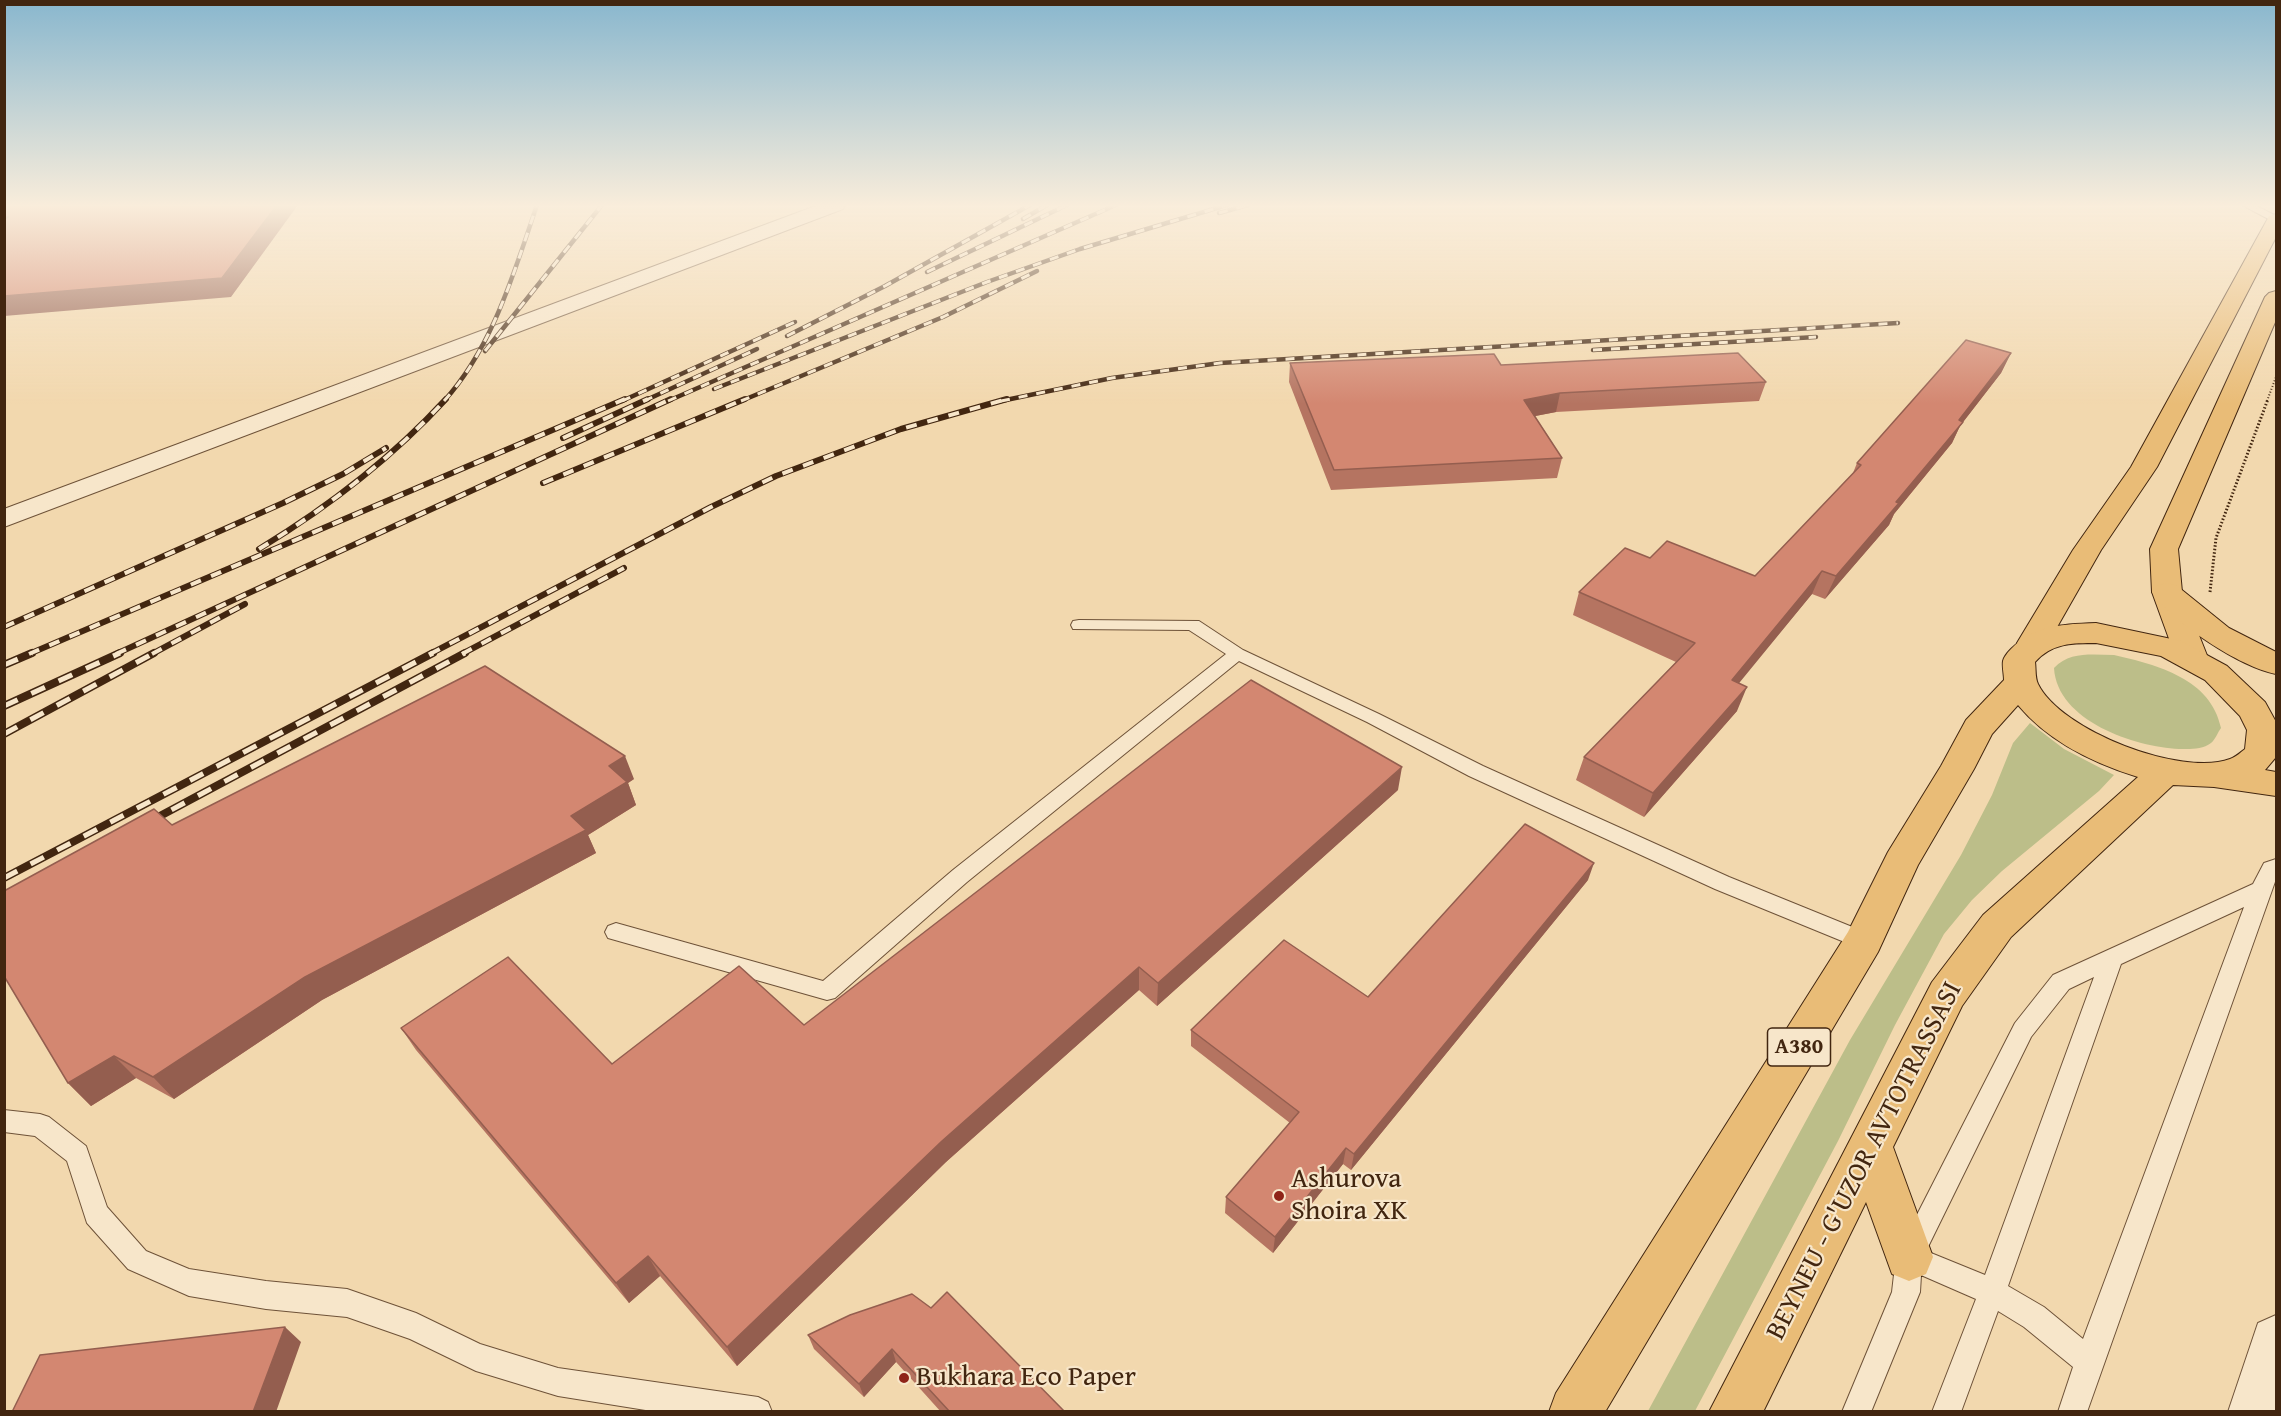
<!DOCTYPE html>
<style>
body{margin:0}
#map{position:relative;width:2281px;height:1416px;overflow:hidden;background:#f2d8ae;font-family:"Gentium Book Plus",serif}
canvas{display:block}
.frame{position:absolute;inset:0;border:6px solid #422610;pointer-events:none}
</style>
<div id="map">
<canvas width="2281" height="1416"></canvas>
<div class="frame"></div>
</div>
<script>
const context = document.querySelector('canvas').getContext('2d');
context.lineJoin = 'round';
function fill(path, color) {
  context.fillStyle = color;
  context.fill(path, 'evenodd');
}
function strokePath(path, color, width, dash) {
  context.strokeStyle = color;
  context.lineWidth = width;
  context.lineCap = dash ? 'butt' : 'round';
  context.setLineDash(dash || []);
  context.stroke(path);
}
function write(font, color, halo, rows, align = 'center') {
  context.font = font + ' "Gentium Book Plus",serif';
  context.lineWidth = 4.5;
  context.setLineDash([]);
  context.textBaseline = 'middle';
  context.strokeStyle = halo;
  context.fillStyle = color;
  for (const [text, x, y, turn = 0] of rows) {
    context.save();
    context.translate(x, y);
    context.rotate((+turn || 0) * Math.PI / 180);
    context.textAlign = isNaN(turn) ? turn : align;
    if (halo) context.strokeText(text, 0, 0);
    context.fillText(text, 0, 0);
    context.restore();
  }
}
fill(new Path2D(`
 M2114,655C2158,665 2211,679 2221,728C2218,732 2215,740 2211,743C2202,750 2190,749 2179,749C2135,747 2057,721 2054,668C2070,651 2093,655 2114,655Z
 M2030,723L2064,749L2114,775L2099,791L2002,871L1972,900L1944,934L1895,1025L1838,1141L1695,1411H1648L1850,1040L1961,855L1992,795L2013,743Z`), '#bcbe89');
const service = new Path2D(`
 M2242,205H2255L2276,216V223Z
 M1079,620L1199,621L1243,650L1379,714L1483,766L1729,877L1872,935L1875,941L1872,947L1864,950L1715,889L1469,776L1367,722L1239,661L967,882L835,998L827,1000L608,938L605,932L608,926L616,923L823,981L953,870L1226,654L1189,630L1073,629L1071,625L1073,621Z
 M2276,859V879L2087,1412H2058L2073,1367L2024,1327L1998,1311L1961,1412H1932L1976,1299L1921,1275L1920,1292L1871,1412H1842L1892,1292L1896,1257L1900,1248L2015,1023L2053,975L2253,884L2264,863ZM2244,907L2083,1339L2044,1307L2008,1286L2121,964ZM2094,977L1985,1275L1926,1251L2031,1037L2069,989Z
 M4,1110L40,1114L49,1117L86,1146L107,1207L146,1251L189,1269L266,1281L347,1289L416,1313L480,1344L558,1368L758,1397L768,1402L772,1412H658L558,1396L476,1371L410,1339L347,1317L266,1309L189,1296L128,1269L87,1223L67,1161L35,1136L4,1132Z`);
const minor = new Path2D(`
 M2276,1315V1412H2228L2258,1323Z`);
const tertiary = new Path2D(`
 M818,205H845L843,209L4,527V509Z`);
const primary = new Path2D(`
 M2276,214V237L2157,467L2101,550L2044,650L2033,653L2022,650L2017,643L2073,550L2131,467L2267,220L2269,216Z
 M2276,291V320L2178,549L2182,592L2208,658L2203,665L2192,668L2181,665L2176,658L2152,592L2150,549L2265,297L2269,293Z`);
const trunk = new Path2D(`
 M2167,583L2177,586L2229,628L2276,652V674C2240,667 2173,623 2152,592L2157,586Z
 M2096,623L2181,641L2227,666L2265,702L2276,722V757L2265,770L2276,772V796L2214,787L2173,785L2011,937L1962,1006L1893,1147L1933,1257L1926,1274L1909,1281L1892,1274L1866,1202L1763,1412H1709L1932,982L1983,915L2138,777C2093,763 2049,742 2018,705L1992,734L1974,769L1918,865L1878,952L1605,1412H1549L1556,1393L1848,932L1888,852L1941,766L1966,720L2004,680C2004,674 2002,666 2003,661C2004,657 2008,652 2011,649C2034,625 2065,624 2096,623ZM2096,643L2161,656L2205,680L2240,716L2247,730L2245,749C2241,752 2236,757 2230,759C2182,777 2061,731 2038,684C2035,678 2036,669 2035,662C2052,643 2072,643 2096,643Z`);
strokePath(service, '#6e5238', 2);
strokePath(minor, '#6e5238', 2);
strokePath(tertiary, '#6e5238', 2);
strokePath(primary, '#422610', 2);
strokePath(trunk, '#422610', 2);
strokePath(new Path2D(`
 M2267,401L2276,377`), '#422610', 2, [1, 2]);
strokePath(new Path2D(`
 M2210,592L2216,538L2268,399`), '#422610', 3, [1.5, 2]);
fill(service, '#f7e6ca');
fill(minor, '#f7e6ca');
fill(tertiary, '#f7e6ca');
fill(primary, '#e9bc77');
fill(trunk, '#e9bc77');
const railFar2 = new Path2D(`
 M1219,213L1248,205
 M1023,219L1047,205
 M927,272L1067,205
 M787,336L885,286L1030,205
 M1593,350L1816,337
 M485,351L602,205
 M714,389L987,282L1080,249L1227,205
 M444,401C493,347 514,272 537,205
 M622,401L795,322
 M644,401L757,349
 M668,401L1116,205
 M741,401L943,317L1037,271
 M1001,401L1112,378L1220,363L1898,323`);
const railFar1 = new Path2D(`
 M563,438L648,399
 M543,483L745,399
 M259,549C328,507 391,459 446,399
 M4,627L283,503L343,474L386,448
 M29,654L625,399
 M116,654L671,399
 M152,654L245,604
 M430,654L711,507L776,476L901,429L1007,399
 M462,654L624,568`);
const rail = new Path2D(`
 M4,665L32,653
 M4,706L120,653
 M4,734L154,653
 M145,824L465,653
 M4,878L433,653`);
strokePath(railFar2, '#422610', 4.5);
strokePath(railFar1, '#422610', 6);
strokePath(rail, '#422610', 8);
strokePath(railFar2, '#f7e6ca', 3, [9]);
strokePath(railFar1, '#f7e6ca', 4, [11]);
strokePath(rail, '#f7e6ca', 5, [15]);
fill(new Path2D(`
 M2011,353L2001,373L1960,426L1952,443L1894,514L1889,525L1825,599L1812,594L1738,683L1737,711L1644,817L1576,780L1584,757L1676,662L1573,615L1579,592L1650,558L1755,576L1853,473L1857,463Z
 M1290,363L1501,365L1766,382L1759,401L1556,412L1535,416L1562,458L1557,478L1331,490L1289,382Z
 M634,779L628,783L636,805L588,835L596,853L322,1000L174,1099L136,1078L91,1106L68,1083L172,825Z
 M1398,790L1157,1006L1139,990L946,1162L737,1366L660,1276L629,1303L416,1050L401,1028L612,1064L804,1025Z
 M1588,880L1351,1170L1343,1164L1273,1253L1225,1213L1226,1197L1290,1123L1191,1046V1030L1368,997Z
 M850,1315L1065,1412H941L896,1362L864,1397L814,1349L808,1335Z`), '#b57461');
fill(new Path2D(`
 M277,205H298L231,297L4,316V296Z
 M2011,353L2001,373L1960,426L1952,443L1894,514L1889,525L1825,599L1836,576L1896,502Z
 M1560,393L1556,412L1520,419L1524,400Z
 M1822,571L1812,594L1722,704L1732,680Z
 M1747,687L1737,711L1644,817L1653,793Z
 M625,756L634,779L628,783L636,805L588,835L596,853L322,1000L174,1099L153,1077L305,977L571,816L609,766Z
 M1402,767L1398,790L1157,1006L1158,983Z
 M1594,863L1588,880L1351,1170L1354,1154Z
 M1139,967V990L946,1162L737,1366L727,1347L942,1141Z
 M114,1056L136,1078L91,1106L68,1083Z
 M1346,1148L1343,1164L1273,1253L1275,1237Z
 M648,1256L660,1276L629,1303L616,1283Z
 M285,1327L301,1342L276,1412H253Z
 M892,1349L896,1362L864,1397L859,1384Z`), '#945e4f');
const building = new Path2D(`
 M4,205H277L222,278L4,296V220L8,217H4Z
 M1966,340L2011,353L1959,420L1963,422L1896,502L1899,503L1836,576L1822,571L1732,680L1747,687L1653,793L1584,757L1695,643L1579,592L1625,548L1650,558L1667,541L1755,576L1861,465L1857,463Z
 M1738,353L1766,382L1560,393L1524,400L1562,458L1334,470L1290,363L1494,354L1501,365Z
 M485,666L625,756L609,766L627,782L571,816L586,830L305,977L153,1077L114,1056L68,1083L4,976V891L154,809L172,825Z
 M1251,680L1402,767L1158,983L1139,967L942,1141L727,1347L648,1256L616,1283L401,1028L508,957L612,1064L739,966L804,1025Z
 M1525,824L1594,863L1354,1154L1346,1148L1275,1237L1226,1197L1299,1112L1191,1030L1284,940L1368,997Z
 M947,1292L1065,1412H950L892,1349L859,1384L808,1335L850,1315L912,1294L931,1308Z
 M285,1327L253,1412H12L40,1355Z`);
fill(building, '#d38771');
strokePath(building, '#945e4f', 1.5);
const sky = context.createLinearGradient(0, 0, 0, 404);
sky.addColorStop(0, '#89b7ce');
sky.addColorStop(0.51, '#f9eddb');
sky.addColorStop(1, '#f9eddb00');
context.fillStyle = sky;
context.fillRect(0, 0, 2281, 404);
for (const [x, y, r, color] of [
 [1279,1196,6,"#8f2418"],
 [904,1378,6,"#8f2418"]
]) {
  const dot = new Path2D();
  dot.arc(x, y, r, 0, 2 * Math.PI);
  context.fillStyle = color;
  context.fill(dot);
  strokePath(dot, '#f7e6ca', 2);
}
for (const [x, y, w] of [
 [1799,1047,63]
]) {
  const box = new Path2D();
  box.roundRect(x - w / 2, y - 19, w, 38, 4.5);
  context.fillStyle = '#f7e6ca';
  context.fill(box);
  strokePath(box, '#422610', 1.5);
}
write('bold 22px', '#422610', null, [
 ["A380",1799,1047]
]);
write('28px', '#422610', '#f7e6ca', [
 ["BEYNEU - G'UZOR AVTOTRASSASI",1865,1161,-63]
]);
write('28px', '#422610', '#f7e6ca', [
 ["Ashurova",1291,1180],
 ["Shoira XK",1291,1212],
 ["Bukhara Eco Paper",916,1378]
], 'left');
</script>
